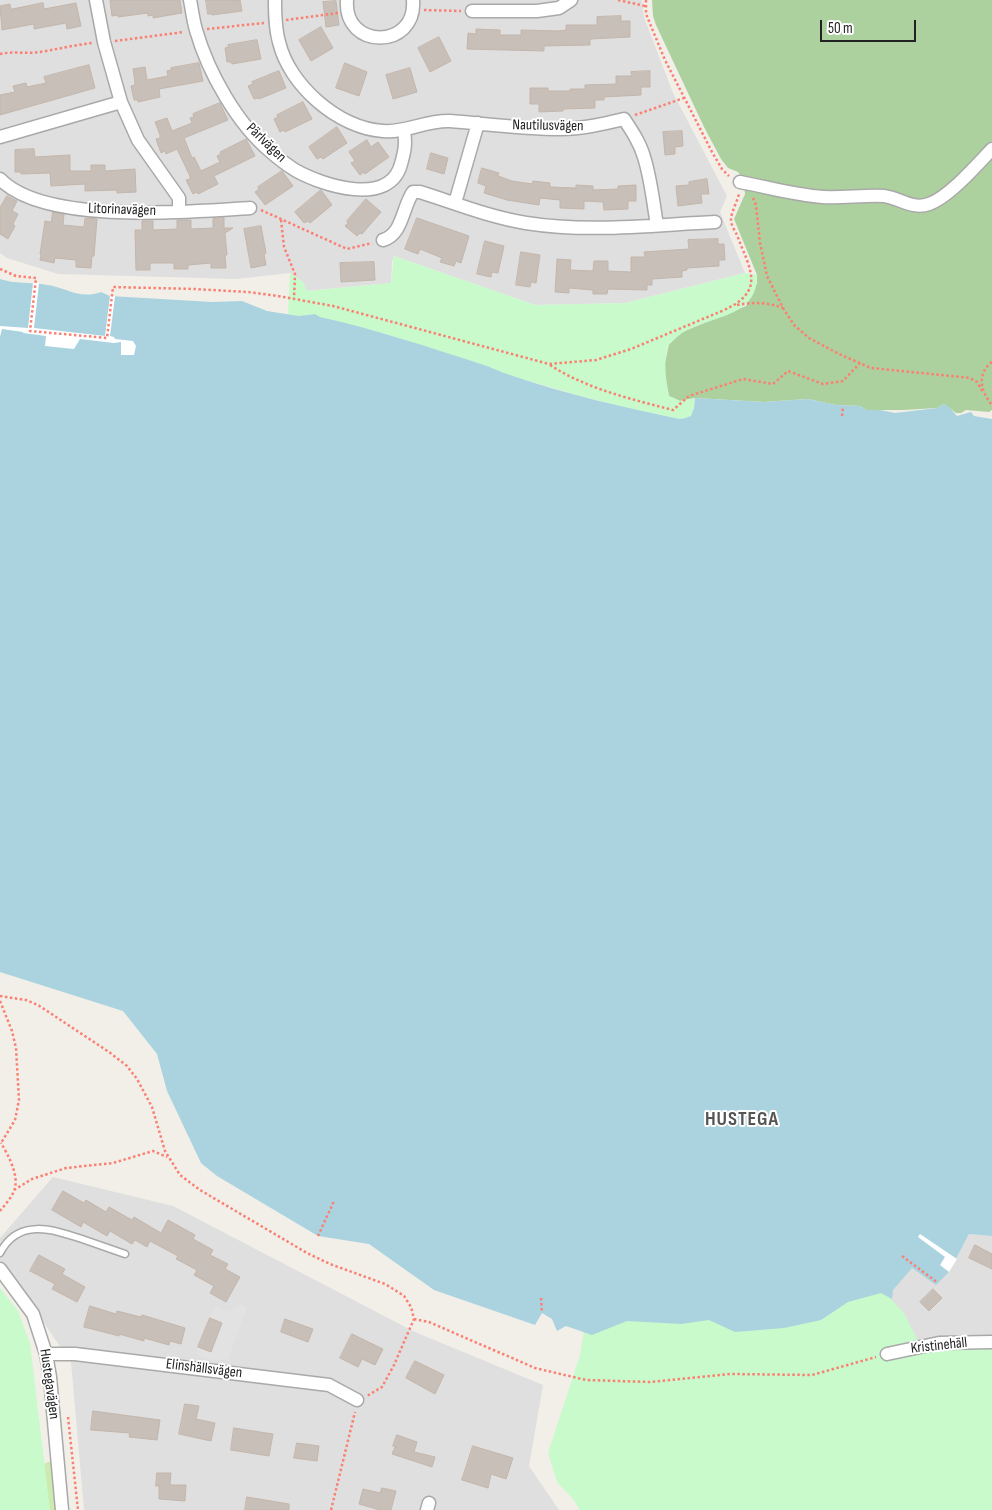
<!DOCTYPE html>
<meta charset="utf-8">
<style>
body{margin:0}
#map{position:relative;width:992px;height:1510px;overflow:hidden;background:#f2efe9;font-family:"Sofia Sans Condensed",sans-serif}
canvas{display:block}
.scale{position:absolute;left:820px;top:20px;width:96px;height:22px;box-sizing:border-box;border:2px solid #222;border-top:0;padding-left:6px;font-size:15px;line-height:18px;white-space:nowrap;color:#222;-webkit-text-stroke:4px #fff;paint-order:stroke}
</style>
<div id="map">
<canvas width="992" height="1510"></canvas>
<div class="scale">50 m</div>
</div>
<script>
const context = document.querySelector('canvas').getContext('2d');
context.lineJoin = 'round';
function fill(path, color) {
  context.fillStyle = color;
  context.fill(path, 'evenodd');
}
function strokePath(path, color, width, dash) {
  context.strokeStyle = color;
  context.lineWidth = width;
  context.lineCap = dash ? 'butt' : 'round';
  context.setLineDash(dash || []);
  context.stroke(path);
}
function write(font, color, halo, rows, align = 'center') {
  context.font = font + ' "Sofia Sans Condensed",sans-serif';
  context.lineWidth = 4;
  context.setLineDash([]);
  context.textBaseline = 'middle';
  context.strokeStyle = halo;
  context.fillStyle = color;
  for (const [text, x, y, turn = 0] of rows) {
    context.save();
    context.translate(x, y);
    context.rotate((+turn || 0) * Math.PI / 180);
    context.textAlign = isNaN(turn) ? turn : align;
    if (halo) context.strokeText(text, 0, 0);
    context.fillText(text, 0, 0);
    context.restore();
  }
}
fill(new Path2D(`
 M0,0H642L644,17L673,93L727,196L720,212L745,273L625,303L535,305L394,256L392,262L391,283L306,291L303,282L290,273L236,279L58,274L7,258L0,253Z
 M53,1177L173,1206L415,1332L543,1385L529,1466L559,1510H84L71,1362L0,1260V1238Z
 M969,1234L992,1236V1337L881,1352L870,1295L912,1268L936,1284L949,1272Z`), '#e0dfdf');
fill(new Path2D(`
 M51,1461L56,1510H0L39,1466Z`), '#cdebb0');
fill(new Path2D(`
 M652,0H992V410L989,412L966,410L961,413H956L944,404L937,408L904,410H866L860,406L836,405L808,399L764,402L695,398L680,401L669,396L665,377V363L669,344L682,332L746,306L757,283V275L734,219L745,194L743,179L738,172L728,168L721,159L704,127L656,25L653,16Z`), '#add19e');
fill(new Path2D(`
 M394,256L535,305L625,303L745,273L757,275C758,322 702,314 676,338C673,341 670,343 668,346C663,363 666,379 669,396L680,401L695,398L692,417L680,419L632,409L584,397L508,375L484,365L386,334L320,317L315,314L299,316L288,314L290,273L303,282L307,291L391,283Z
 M641,978L952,1201L883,1290L904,1313L920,1345L955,1337L992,1336V1510H580L573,1499L557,1482L548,1453L580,1355Z
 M0,1288L18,1311L30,1343L50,1510H0Z`), '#c8facc');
fill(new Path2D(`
 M241,1304L247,1308L228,1360L213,1361L196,1354L198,1347L211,1352L222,1323L210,1318L215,1306L229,1311Z`), '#e2e2e2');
fill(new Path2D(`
 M0,279C15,284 31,282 47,285C66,287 78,300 101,292L110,296L212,302L242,301L267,311L299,316L315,314L320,317C375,329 428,347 481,364C491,367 500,372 510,375C565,394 622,407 680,419L685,418L691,416L694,408L695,398L764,402L808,399L836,405L860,406L866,410H880L895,413L937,408L944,404L949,407L957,416L971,412L974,416L992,419V1236L969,1234L949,1272L936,1285L912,1268L893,1290L892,1299L881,1293L848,1302L821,1320L784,1328L735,1332L709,1320L681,1324L627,1321L592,1335L566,1326L557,1331L552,1319L542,1313L535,1325L434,1290L369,1244L318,1236L217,1176L201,1163L167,1091L157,1054L123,1011L0,972Z`), '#aad3df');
fill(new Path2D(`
 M33,283H39L34,328L105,336L110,296H115L110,336L114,337L115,339L133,341L136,346L134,355H121V342L114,343L80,339L74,349L45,346L46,336L23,333V332L2,329L0,337V326L28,328Z
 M920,1234L957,1259L949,1272L940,1265L945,1257L918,1237Z`), '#fff');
const building = new Path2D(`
 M119,0H180L182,13L153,18V15L148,16V13L118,17V15L112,16L110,1Z
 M206,0H240L242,11L212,15V14H208Z
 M336,1L339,25L326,27L323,2Z
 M43,3L44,9L76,3L81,26L67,29L66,23L34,29V24L2,30L0,6L10,4L11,9Z
 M621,16V21H630V37L590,39V45L544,46V51L467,49L468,33L476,34V29L500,30V35H521V30L558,31L566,30V25H597V17Z
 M321,27L333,48L311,61L299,40Z
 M439,37L451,61L430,72L418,48Z
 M257,40L261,59L232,64L231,62H227L225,48L229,47L228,45Z
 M199,63L203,81L159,89L160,97L138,102V100H134L131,86L135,85V83L133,69L145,67L147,80L168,76L167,71L171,70V68Z
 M345,63L367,72L359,96L336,88Z
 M89,65L95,88L0,115V95L15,92L13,86L26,83L27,87L46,83L44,77Z
 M410,68L417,92L393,99L386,75Z
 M279,71L286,88L259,99L258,98L254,99L248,86L253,84L252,82Z
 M650,71V87H641V95L604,97V100H595V108L563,109V111L539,112V104H530V88H548V91H570V89H585V85L616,84V76H632L631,72Z
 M303,102L312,119L285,132L284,130L280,132L274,119L278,117L277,115Z
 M220,103L228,120L184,138L192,158L194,157L201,171L220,162L217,156L221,154L220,152L246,139L255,156L214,176L218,184L198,194L196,192L193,194L186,180L190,179V176L177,149L166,154L165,151L161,153L156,139L160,138V135L155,122L167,118L172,131L192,123L190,118L194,117L193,114Z
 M337,127L347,143L323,159L321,157L317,159L309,147Z
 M682,131L683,146L675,147V154L665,155L663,132Z
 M367,140L371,147L378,142L389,157L365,174L364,172L360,175L351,163L355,161L349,152Z
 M34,149L35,157L70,155V171H91V165H105V171L135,169L136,192L117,193V190L85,191V184L51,186L50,173L21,174V172H15V150Z
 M431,153L448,158L444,174L427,169Z
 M482,168L499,173L498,176L512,181L532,184L533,181L550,183V187L576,188V185L593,186V190L618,189V186L636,185V201H628V209L604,210L603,202L584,201V209L560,208V200L540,198L539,205L507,200L484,193L486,186L478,183Z
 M282,171L293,186L265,205L255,192L259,189L258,187Z
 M707,179L709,194H701L702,203L678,206L676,186L689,185V182Z
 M321,190L332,205L310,223L308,221L304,223L295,212Z
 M7,196L17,201L12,211L18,214L13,224L15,226L8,239L0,234V208Z
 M366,199L381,212L362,234L360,233L357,236L345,226L348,223L347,221Z
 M53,212L64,214L63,225L84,227L85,218L97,219L94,256H92L91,268L76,267V260L55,258L54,263L40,260L41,255L40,254L45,221L51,222Z
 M224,218V228H233L225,233L227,255H225L226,268H211V263L188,265V269H174V263H150V270H136L135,230H142V221H153V230L177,229V220H191V229L213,228V219Z
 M417,218L469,236L461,263L456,261L454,266L440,262L442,258L420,249L418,254L405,249Z
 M261,226L266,253L264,254L266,265L251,268L244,229Z
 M718,239V244H724L725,260H719V266L687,268V270L682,271V277L652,279V285H647V290L608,289L607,294H593V290L569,288V293L555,292L557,259L571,260L570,270L593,271L594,261H608V271L631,272V257H645L644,252L689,249L688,240Z
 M485,241L504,246L498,273L492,272L491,277L477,274Z
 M521,252L540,255L536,283L531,282L530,287L516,285Z
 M374,262L375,280L341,282L340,263Z
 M63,1191L84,1203L86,1200L106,1212L109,1207L132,1220L134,1217L161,1233L168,1220L195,1235L193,1239L213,1250L210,1255L228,1264L225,1269L240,1277L226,1302L210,1293L214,1286L194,1275L197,1270L176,1259L178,1256L150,1241L147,1247L135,1240L132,1244L110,1231L107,1236L83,1222L81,1227L52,1210Z
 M975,1245L992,1254V1269L969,1258Z
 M39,1255L65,1269L62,1274L85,1287L77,1302L52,1289L55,1284L30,1271Z
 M933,1289L942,1298L929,1311L920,1302Z
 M90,1306L116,1314L117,1311L141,1317L142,1315L185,1328L181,1344L170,1341L169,1345L144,1338V1341L119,1334V1336L84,1327Z
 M210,1318L222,1323L211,1352L198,1347Z
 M285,1319L313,1329L308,1342L281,1332Z
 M352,1334L383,1349L375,1365L362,1359L358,1367L340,1358Z
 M415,1361L444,1375L435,1394L406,1378Z
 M185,1404L199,1406L196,1419L215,1423L211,1441L179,1434Z
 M93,1411L160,1420L157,1440L129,1437L130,1433L91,1430Z
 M234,1428L273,1434L269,1456L231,1450Z
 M397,1435L417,1442L414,1452L435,1457L432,1467L392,1454L395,1447H397L393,1446Z
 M297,1443L319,1446L317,1461L294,1458Z
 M473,1446L513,1458L506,1479L491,1474L488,1488L462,1480Z
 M157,1473H171L170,1485H186L185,1501L159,1499V1486H156Z
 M382,1488L396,1491L391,1510H380L359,1504L363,1489L380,1493Z
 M247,1497L289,1504V1510H245Z`);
fill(building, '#c7bfb8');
strokePath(building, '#c4b6ab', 1);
const lane = new Path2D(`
 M0,1253C18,1218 52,1229 82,1239C96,1244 111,1249 125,1254`);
const street = new Path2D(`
 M96,0L104,42L121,102L138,140L179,198V211
 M190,0C192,10 193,20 196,30C208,72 237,124 271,152C278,158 287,165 295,170C323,186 390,207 401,164C405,150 406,144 404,130
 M275,0C275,14 275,28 279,42C289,85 338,128 383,131C406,133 426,120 450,121C486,124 524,129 560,129C582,129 603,124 624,119C632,131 640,143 644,157C651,179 653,202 657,225
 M347,0C343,50 417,50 413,0
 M472,11H537L559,8L571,0
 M0,137L121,102
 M0,179C44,225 189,212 250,208
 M740,182C767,187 795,195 823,197C843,198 864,195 884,196C900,198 912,210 929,204C949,197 977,165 992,149
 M455,203L478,123
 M383,240C403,234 402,208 413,192H420C455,203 489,217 526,223C589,233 652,225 715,222
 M0,1269L33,1314L46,1354L50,1377L62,1510
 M46,1354H75L329,1385L357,1400
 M887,1354L939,1343L992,1342
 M427,1510L429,1503`);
strokePath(lane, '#a9a9a9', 9);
strokePath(street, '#a9a9a9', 15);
strokePath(new Path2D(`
 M618,0L645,6
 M646,0V14L665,60L712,152L722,169L729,176
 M424,10L461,11
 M286,20L338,13
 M207,29L264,23
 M115,41L184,32
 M0,54C13,51 27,54 40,52C58,49 75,45 92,43
 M635,115L684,98
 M753,198L756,205L760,243L767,276L783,308L794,325L809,338L839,354L871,368L970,378L977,382L983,392
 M261,210L347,249L372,243
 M281,220L284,247L295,274L294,299
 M0,269L16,276L36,278L30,331L107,338L113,287L194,289L248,292L278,296L333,306L549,364L596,360L631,349L722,311C767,291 750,270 737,235C735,231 731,225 731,220C731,213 737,202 739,194
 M737,305C753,302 767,302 783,308
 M992,362C976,374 981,392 992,405
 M550,365C587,389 631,399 673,410L689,396L743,379L773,384L788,371L823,384L843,381L860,363
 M842,416L843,406
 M0,996L26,1000L38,1005L109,1052L127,1066L137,1079L152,1107L165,1151L180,1175L200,1190L307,1253L330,1264L385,1284L395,1290L404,1296L411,1307L414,1319L394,1365L382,1387L367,1396
 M0,1001L12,1031L16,1048L19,1100L15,1120L1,1143
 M14,1190L32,1179L66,1168L113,1163L153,1151L167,1157
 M0,1211C5,1205 11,1198 14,1191C20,1176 8,1155 1,1143
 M318,1236L334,1201
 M902,1256L938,1283
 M541,1298L542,1313
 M414,1319L429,1322L535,1368L586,1380L650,1382L730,1374L812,1375L876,1357
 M68,1417L78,1510
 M331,1510L355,1412`), '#fa8072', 2.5, [2.5, 2.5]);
strokePath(lane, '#fff', 6);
strokePath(street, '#fff', 12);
write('15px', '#222', '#fff', [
 ["Nautilusvägen",548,126,1],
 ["Pärlvägen",266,143,44],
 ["Litorinavägen",122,210,2],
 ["Kristinehäll",939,1346,-6],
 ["Elinshällsvägen",204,1369,7],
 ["Hustegavägen",49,1384,82]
]);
context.letterSpacing = '1px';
write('bold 20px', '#555', '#fff', [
 ["HUSTEGA",742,1120]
]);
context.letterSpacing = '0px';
</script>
